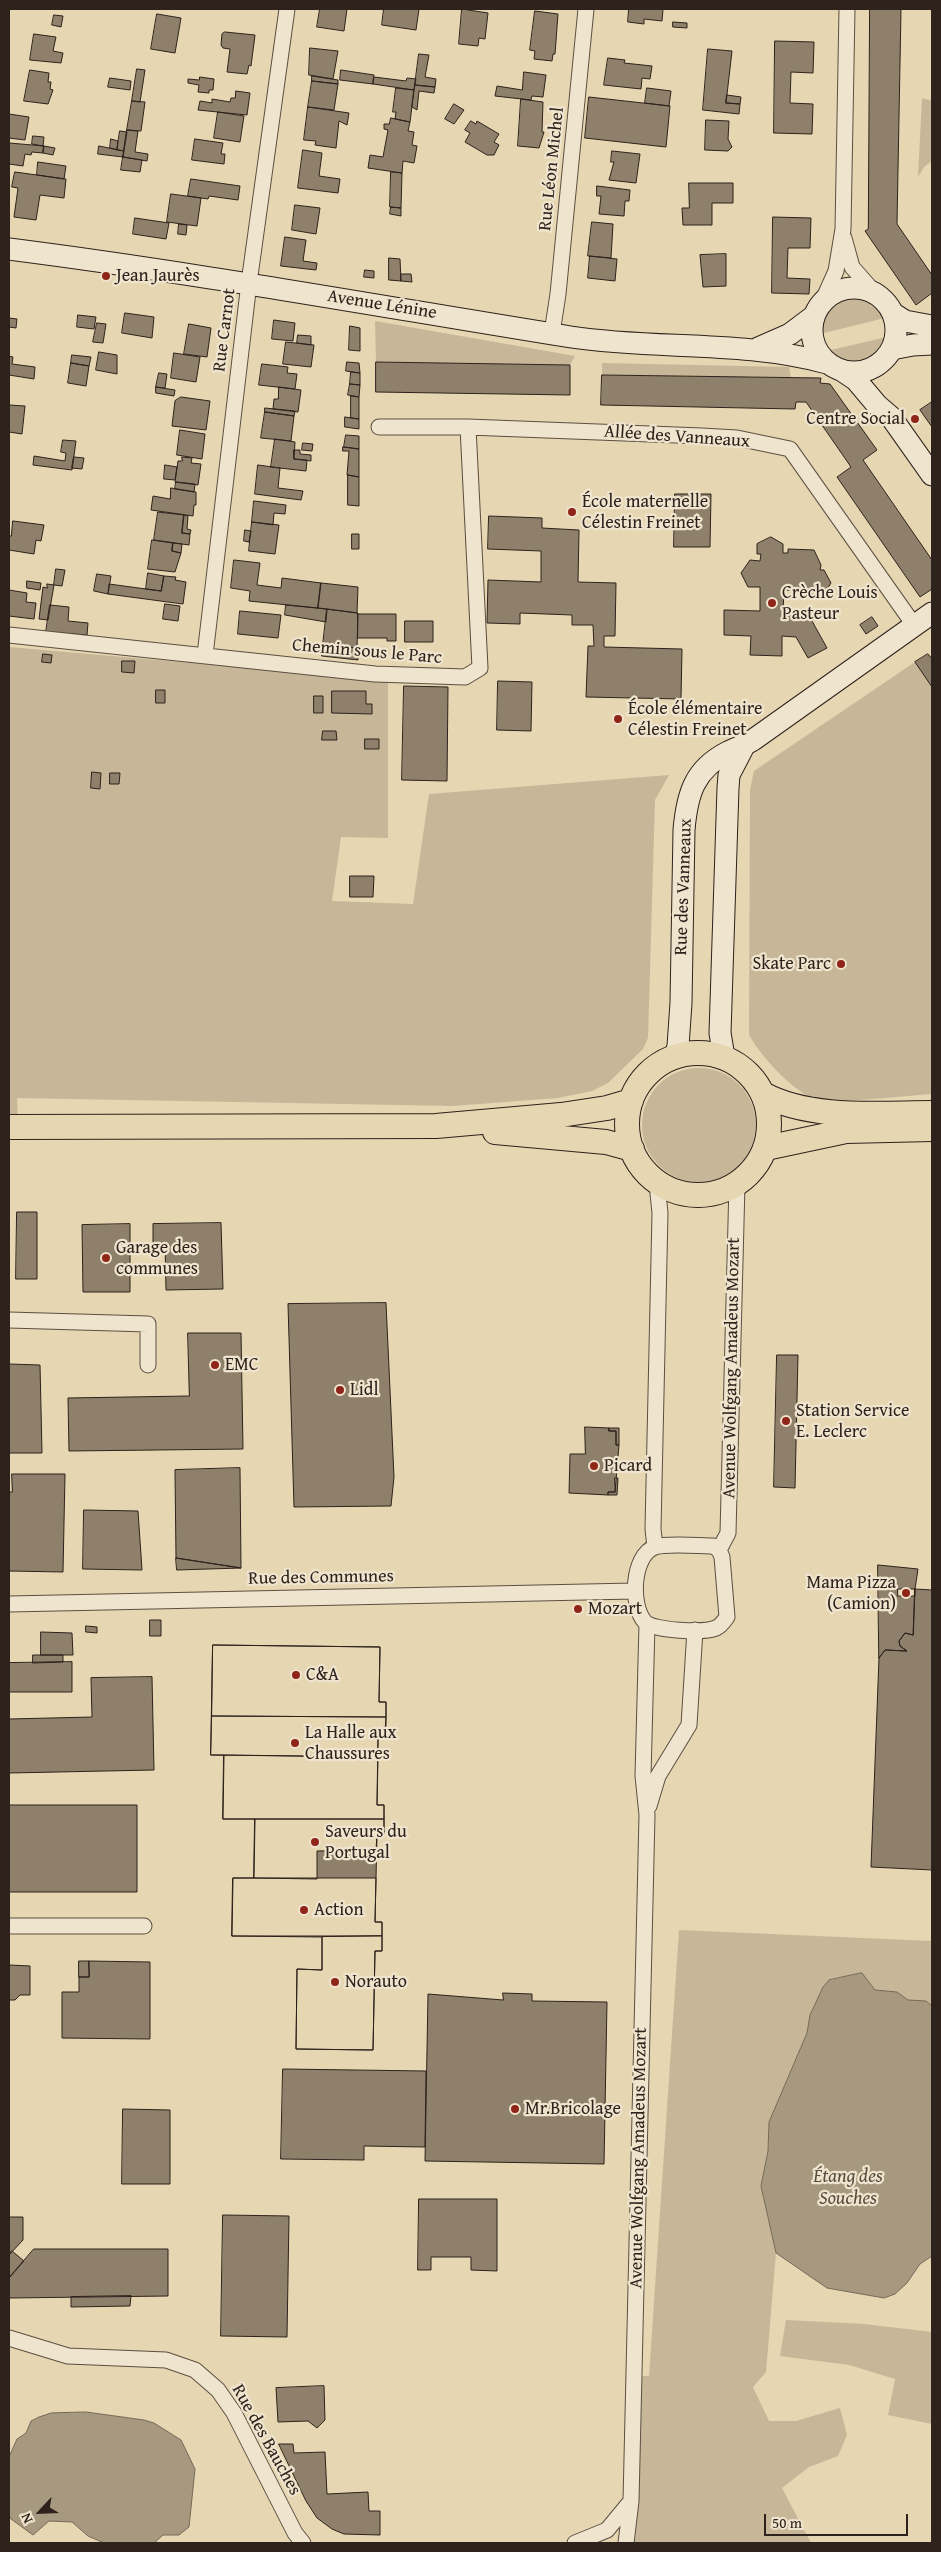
<!DOCTYPE html>
<meta charset="utf-8">
<style>
body{margin:0}
#map{position:relative;width:941px;height:2552px;overflow:hidden;background:#e6d6b2;font-family:"Gentium Book Plus",serif}
canvas{display:block}
.frame{position:absolute;inset:0;border:10px solid #2e221c;pointer-events:none}
.north{position:absolute;left:15px;top:2487px;width:50px;height:50px;-webkit-text-stroke:4px #efe4cd;paint-order:stroke;rotate:245deg;font-size:14px;font-weight:700;line-height:20px;text-align:center;color:#2e221c}
.north::after{content:'';display:block;margin:auto;width:18px;height:22px;background:#2e221c;clip-path:polygon(50% 0,100% 100%,50% 72%,0 100%)}
.scale{position:absolute;left:764px;top:2514px;width:144px;height:22px;box-sizing:border-box;border:2px solid #2e221c;border-top:0;padding-left:6px;font-size:15px;line-height:18px;white-space:nowrap;color:#2e221c;-webkit-text-stroke:4px #efe4cd;paint-order:stroke}
</style>
<div id="map">
<canvas width="941" height="2552"></canvas>
<div class="frame"></div>
<div class="north">N</div>
<div class="scale">50 m</div>
</div>
<script>
const context = document.querySelector('canvas').getContext('2d');
context.lineJoin = 'round';
function fill(path, color) {
  context.fillStyle = color;
  context.fill(path, 'evenodd');
}
function strokePath(path, color, width, dash) {
  context.strokeStyle = color;
  context.lineWidth = width;
  context.lineCap = dash ? 'butt' : 'round';
  context.setLineDash(dash || []);
  context.stroke(path);
}
function write(font, color, halo, rows, align = 'center') {
  context.font = font + ' "Gentium Book Plus",serif';
  context.lineWidth = 4.5;
  context.setLineDash([]);
  context.textBaseline = 'middle';
  context.strokeStyle = halo;
  context.fillStyle = color;
  for (const [text, x, y, turn = 0] of rows) {
    context.save();
    context.translate(x, y);
    context.rotate((+turn || 0) * Math.PI / 180);
    context.textAlign = isNaN(turn) ? turn : align;
    if (halo) context.strokeText(text, 0, 0);
    context.fillText(text, 0, 0);
    context.restore();
  }
}
fill(new Path2D(`
 M922,98L932,101V161L924,167L918,177Z
 M850,296L871,301L885,318L820,334C822,315 829,302 850,296Z
 M375,321L575,356L570,365L376,362Z
 M887,337C877,365 847,373 826,351Z
 M602,363L789,367L791,378L602,375Z
 M9,647L388,680V838L341,837L332,901L413,904L429,794L669,775L655,800L648,1038L643,1049L608,1083L592,1091L558,1098L453,1106L17,1098L18,1127L9,1126Z
 M915,662L932,687V1094C916,1095 826,1104 817,1101C791,1089 763,1059 749,1035L750,790L754,771Z
 M642 1125a57 57 0 1 1 114 0a57 57 0 1 1-114 0Z
 M679,1930L932,1941V2006L926,2001L908,2000L897,1992L875,1990L868,1980L838,1977L829,1980L823,1987L810,2015L807,2033L769,2122L768,2151L761,2186L776,2253L766,2372L753,2387L769,2421H796L840,2408L847,2435L838,2456L809,2467L782,2488L811,2543H628L630,2376H649Z
 M786,2320L864,2324L932,2332V2424L888,2415L895,2379L849,2365L780,2356Z`), '#c7b798');
const water = new Path2D(`
 M862,1973L875,1990L897,1992L908,2000L926,2001L932,2006V2256L920,2264L907,2283L895,2294L884,2298L827,2288L776,2253L761,2186L768,2151L769,2122L807,2033L810,2015L823,1987L829,1980Z
 M86,2412L144,2420L154,2423L181,2440L195,2469L189,2527L179,2535H163L154,2543H104L88,2536L72,2522L49,2521L33,2535L11,2519L9,2516V2457L17,2439L26,2433L31,2421L39,2417L51,2413Z`);
fill(water, '#a7997f');
strokePath(water, '#776957', 1);
const building = new Path2D(`
 M320,9H347L344,31L317,27Z
 M384,9H419L416,30L382,25Z
 M462,9L488,13L485,39L479,38L478,46L459,44Z
 M629,9H663L662,21L644,19V24L628,22Z
 M870,9H901L897,224L932,275V293L916,305L865,231L868,229Z
 M535,11L558,14L555,54H553L552,61L534,59L535,51L530,50Z
 M157,14L181,18L175,53L151,49Z
 M54,15L63,16L61,27L52,25Z
 M673,22L687,23V28L673,27Z
 M225,32L255,35L251,66L249,65L247,74L227,72L230,49L223,48L221,45L222,34Z
 M34,34L56,37L53,51L63,53L61,63L30,60Z
 M775,41L814,42L813,73L791,72L790,103L813,104L812,134L774,133Z
 M310,48L338,51L333,79L309,75Z
 M708,49L732,51L726,103L740,104L739,114L703,110Z
 M419,54L429,55L425,77L436,79L435,87L415,85Z
 M608,58L625,60L624,63L652,66L650,79L642,78L641,89L604,85Z
 M137,69L145,70L140,102L132,101Z
 M30,70L49,73L48,82H51L50,89L53,90L48,104L24,101Z
 M341,70L374,75L373,84L340,80Z
 M524,72L546,75L543,97L532,96L531,100L495,96L497,86L522,90Z
 M312,76L338,80V84L312,81Z
 M200,77L214,79L213,90H209V93L198,92L199,85L188,83V79L199,80Z
 M374,77L406,81L407,78L416,79L414,90L373,84Z
 M110,78L131,81L130,90L108,87Z
 M312,81L338,84L334,110L308,107Z
 M415,85L435,87L434,93L419,91L417,110L412,107Z
 M396,88L414,90L410,122L395,119L396,112H393Z
 M647,88L671,91L669,106L645,103Z
 M236,91L250,93L247,115L198,110L200,101L212,103V99L230,102L231,98H235Z
 M727,95L741,97L740,104L726,103Z
 M589,97L670,106L666,147L585,138Z
 M521,99L543,102L542,132H544L539,148L518,146Z
 M132,101L145,102L141,131L127,130Z
 M454,104L464,110L454,124L445,119Z
 M308,107L349,113L347,125L339,121L336,148L315,145L316,141L304,140Z
 M218,112L244,116L240,142L214,138Z
 M9,114L29,117L25,140L9,138Z
 M391,118L410,122L408,131L414,132L412,145L417,146L414,163L403,161L402,173L368,168L370,155L383,157L388,130L384,129V124H389Z
 M706,120L729,121L728,139L732,147L728,151L705,150Z
 M471,121L476,124L477,121L499,134L494,142L499,145L494,155H487L465,142L470,133L465,130Z
 M127,130L138,131L135,152L148,154L147,161L123,157Z
 M120,131L127,132L124,151L117,150Z
 M33,136L44,137L43,146L32,144Z
 M111,139L118,141L117,150L110,148Z
 M195,139L223,143L221,154H225L224,164L192,160Z
 M9,143L44,146L43,153L32,152L31,155L25,154L23,166L9,164Z
 M44,146L55,148L53,155L43,153Z
 M99,146L124,151L123,157L98,154Z
 M303,150L322,153L319,176L340,179L338,193L298,188Z
 M612,151L640,154L636,183L609,180L614,162H611Z
 M123,157L142,160L140,172L121,170Z
 M38,162L66,166L64,179L37,175Z
 M15,172L66,179L64,198L40,195L36,220L14,217L18,188L12,187Z
 M391,172L402,173L401,208L390,207Z
 M191,179L240,186L238,200L209,196L208,199L188,196Z
 M689,183H733V203H712V225H683L682,208H689Z
 M597,186L630,190L629,201H625L624,216L599,214L601,196H597Z
 M171,194L201,198L197,226L167,222Z
 M295,205L320,208L316,234L292,230Z
 M391,207L401,208V216L390,214Z
 M773,217L811,218L810,248H788L787,278L810,279L809,294L772,293Z
 M135,218L169,223L166,239L133,234Z
 M592,222L613,224L611,258L588,256Z
 M179,224L187,225L186,235L178,234Z
 M285,237L306,240L303,261L317,263L316,270L281,266Z
 M726,254V286L703,287L700,255Z
 M590,256L617,259L615,281L588,278Z
 M389,258L400,259L401,281L389,280Z
 M365,270L374,271V278L364,277Z
 M401,274H411L412,282L401,281Z
 M125,313L154,317L152,338L122,333Z
 M78,315L96,317L94,329L77,327Z
 M9,318L17,319L16,328L9,327Z
 M274,320L295,323L293,341L272,339Z
 M97,323L106,324L103,343L93,342Z
 M189,324L211,328L207,357L184,354Z
 M350,326L360,328V351L349,350Z
 M298,335L311,336V345L297,343Z
 M286,342L314,345L311,367L283,364Z
 M99,352L117,355V374L96,370Z
 M174,353L200,357L196,382L171,378Z
 M72,355L91,357L89,366L71,363Z
 M9,356L13,357L12,364L35,367L34,379L9,375Z
 M347,362L359,363L360,373L346,371Z
 M376,362L570,365V395L376,392Z
 M71,363L89,366L86,386L68,383Z
 M262,364L288,367L287,373L297,374L295,389L259,385Z
 M351,372L360,373V385L350,384Z
 M159,373L167,374L165,388L156,387Z
 M602,375L821,378L820,383L830,384L877,450L863,460L932,560V589L920,597L837,477L851,467L806,402H796L795,409L601,405Z
 M350,384L360,385L359,397L348,395Z
 M156,387L175,390L174,396L156,393Z
 M279,387L301,390L298,412L273,409L274,399H278Z
 M351,396L359,397V419L351,418Z
 M181,397L210,401L206,430L172,426L175,401Z
 M932,402V427L920,410Z
 M9,405L25,406L22,434L9,432Z
 M265,408L295,411L294,416L265,412Z
 M265,412L294,416L291,441L261,438Z
 M345,417L359,419V429L345,427Z
 M180,430L205,434L202,459L177,455Z
 M346,435L359,436V449L344,447Z
 M275,439L295,442L294,459L307,460L306,471L271,467Z
 M63,440L76,441L72,470L33,465L34,456L65,461L66,453L61,452Z
 M303,443L313,444L312,451L302,450Z
 M343,447L359,449V477L347,475L349,451H343Z
 M294,450H300V454L311,455V461L294,459Z
 M74,457L84,458L82,469L72,468Z
 M182,457L192,458L191,463L201,464L198,485L175,482L178,461H182Z
 M165,465L177,467L175,480L164,479Z
 M258,465L280,468L278,488L303,491L301,500L255,494Z
 M348,475L359,477V506L348,505Z
 M176,482L195,484L194,492L175,489Z
 M171,488L196,492V505H194L193,516L151,510L153,496L170,499Z
 M675,494H711L710,547H674Z
 M254,501L286,505L285,514L274,513L273,525L252,522Z
 M158,512L184,515L182,533L190,534L189,545L154,540Z
 M184,515L188,516L187,529L191,530L190,534L182,533Z
 M489,516L542,518V528L579,530L578,582L616,583L615,636H604V647L682,649L681,699L586,697L588,646H594L593,625H572V615L520,613V624L487,623L488,580L541,582V551L488,549Z
 M13,521L44,525L41,541L36,540L34,554L9,550V536H11Z
 M252,522L279,525L275,554L249,551Z
 M245,530L251,531L249,542L244,541Z
 M352,534H359V549H352Z
 M771,537L783,544V553H788V549L814,550L821,565L820,570H824L831,583L822,597L807,596L804,591L784,590L783,611L807,612L827,648L808,658L796,637L782,636V656L750,655L751,636L724,635V610L760,611V587H748L741,573L750,560L760,561L761,554H757V544Z
 M152,540L173,543L172,551L181,553L175,572L148,569Z
 M173,543L182,544L181,553L172,551Z
 M234,560L260,563L257,585L281,588L282,578L321,583L318,608L249,601L250,591L231,588Z
 M56,569L65,570L62,586L54,585Z
 M148,573L164,576L161,591L146,589Z
 M97,574L111,576L108,594L94,591Z
 M164,576L176,577L175,580L186,582L183,604L108,594L109,584L161,591Z
 M27,581L41,583L40,590L27,588Z
 M321,583L358,587L357,613L318,608Z
 M47,584L54,585L48,620L39,619L43,587L47,588Z
 M9,590L27,593L26,602L36,603L34,619L9,616Z
 M165,604L180,606L178,621L163,619Z
 M50,605L69,607L68,621L88,623L87,635L46,632Z
 M286,605L327,609L326,622L285,615Z
 M327,609L358,613L357,648L323,645Z
 M240,611L281,615L278,638L238,634Z
 M358,614H396V641H387V638H358Z
 M872,617L878,626L866,634L860,625Z
 M405,621H433V642H405Z
 M323,645L357,648L358,660L322,656Z
 M43,654L52,655L51,663L42,662Z
 M928,654L932,659V687L915,662Z
 M122,661H135L134,673L122,672Z
 M498,681L532,682L531,731L497,730Z
 M404,686L448,687L447,781L402,780Z
 M156,690H165V703H156Z
 M332,691H366V704H372V714L332,713Z
 M314,696H323V713H314Z
 M323,731H336L337,740H322Z
 M365,739H379V749H365Z
 M92,772L101,773L100,789L91,788Z
 M110,773H120L119,784H110Z
 M350,876H374L373,897H350Z
 M17,1212H37V1279H16Z
 M221,1223L223,1289L166,1290L165,1243H153V1224Z
 M130,1224V1292H83L82,1225Z
 M386,1303L394,1477L391,1506L294,1507L288,1304Z
 M188,1333H241L243,1449L69,1451L68,1398L189,1396Z
 M777,1355H798L795,1488L774,1487Z
 M9,1364L40,1365L42,1453H9Z
 M585,1427L609,1428V1431H616V1445H619L615,1492H608V1495L569,1493L570,1454H585Z
 M609,1428H619V1445H616V1431H609Z
 M240,1468L241,1568L176,1558L175,1470Z
 M12,1474H65L63,1572L9,1571V1492H12Z
 M615,1478H618L617,1495H608V1492H615Z
 M84,1510L138,1511L142,1570L83,1569Z
 M176,1558L241,1568L177,1570Z
 M878,1565L918,1569L915,1589L913,1635L905,1633L899,1641L900,1646L907,1651L885,1650L879,1658Z
 M898,1589H915V1596H898Z
 M915,1589L932,1590V1870L871,1867L879,1658L885,1650L907,1651L900,1646L899,1641L905,1633L913,1635Z
 M150,1620H161V1636H150Z
 M86,1626L97,1627V1633L86,1632Z
 M41,1632L72,1633L73,1655H41Z
 M213,1645L380,1647L379,1702H386V1725L385,1731H378L377,1805H384V1834H377L375,1922H382V1951H375L373,2050L296,2049L297,1969L322,1970V1937L232,1936L233,1878H254L255,1819H223L224,1755H211Z
 M213,1645L380,1647L379,1702H386V1717L212,1716Z
 M33,1655H63V1662L33,1663Z
 M72,1662V1692H9V1663Z
 M152,1677L154,1770L9,1773V1719L92,1717L91,1678Z
 M212,1716L386,1717L385,1731H378V1757L211,1755Z
 M224,1755L378,1757L377,1805H384V1819H223Z
 M9,1805H137V1892H9Z
 M255,1819H384V1834H377L376,1850L317,1851V1879L254,1878Z
 M233,1878H376L375,1922H382V1936H232Z
 M382,1936V1951H375L373,2050L296,2049L297,1969L322,1970V1937Z
 M79,1961H89V1977H79Z
 M89,1961L150,1962V2039L62,2038V1992H79V1977H89Z
 M9,1965L30,1966V1995H20L15,2000H9Z
 M503,1993L532,1994V2001L607,2002L604,2164L425,2161L428,1994L503,2000Z
 M283,2069L426,2071L425,2147L364,2146V2160L281,2159Z
 M123,2109L170,2110V2184H122Z
 M419,2199H497V2271L471,2270V2257H431V2270H418Z
 M223,2215L289,2216L287,2337L221,2336Z
 M9,2217H23V2240L9,2255Z
 M34,2249H168V2296L9,2298V2278Z
 M12,2251L24,2261L9,2278V2255Z
 M131,2296L130,2306L71,2307V2297Z
 M324,2386L325,2420L317,2428L308,2421L278,2422L276,2388Z
 M279,2444H293L294,2453L325,2452L327,2494L368,2492L369,2511H380V2535L344,2534L332,2529L317,2518L306,2501Z`);
fill(building, '#8e806a');
strokePath(building, '#2e221c', 1);
const street = new Path2D(`
 M844,238L852,267L874,292
 M822,302L836,271L843,229L847,9
 M552,333L558,294L586,9
 M379,427H468L702,436L737,438L790,449L914,625
 M9,635L375,674L465,677L480,668L468,427
 M205,655L249,283L287,9
 M9,1320L148,1324V1365
 M713,1546L719,1550L722,1557L727,1617C724,1621 721,1626 716,1628C704,1633 654,1631 645,1622C630,1606 632,1555 655,1547C666,1543 700,1546 713,1546Z
 M655,1547L653,1529L660,1213L657,1184
 M719,1550L728,1533L737,1184
 M9,1604L634,1591
 M649,1806L658,1776L689,1725L695,1630
 M9,1926H144
 M9,2338L68,2356L166,2360L195,2370L218,2390L234,2413L295,2533L303,2543
 M575,2543L607,2530L631,2501
 M626,2543L631,2501L647,1815L643,1776L647,1624`);
const secondary = new Path2D(`
 M9,249C197,273 384,307 571,337C656,350 743,340 827,363
 M812 330a42 42 0 1 1 84 0a42 42 0 1 1-84 0Z
 M894,314L905,321L932,326
 M758,348L790,334L814,316
 M892,349L913,345L932,344
 M841,370L856,380L877,405L891,417L932,475
 M675,1057L678,1046L681,1003L684,830C687,795 694,769 728,752C736,748 745,745 753,740L932,613
 M724,1057L720,1033L728,788L729,775L744,746`);
const primary = new Path2D(`
 M627 1124a71 71 0 1 1 142 0a71 71 0 1 1-142 0Z
 M763,1094C810,1120 880,1113 932,1113
 M9,1127L436,1126L561,1115L607,1108L631,1101
 M495,1132L606,1142L632,1149
 M766,1148L846,1131L932,1129`);
strokePath(street, '#5c4f42', 17);
strokePath(secondary, '#2e221c', 23);
strokePath(primary, '#2e221c', 26);
strokePath(street, '#efe4cd', 15);
strokePath(secondary, '#efe4cd', 21);
strokePath(primary, '#e6d6b2', 24);
for (const [x, y, r, color] of [
 [106,276,5,"#8f2418"],
 [915,419,5,"#8f2418"],
 [572,512,5,"#8f2418"],
 [772,603,5,"#8f2418"],
 [618,719,5,"#8f2418"],
 [841,964,5,"#8f2418"],
 [106,1258,5,"#8f2418"],
 [215,1365,5,"#8f2418"],
 [340,1390,5,"#8f2418"],
 [786,1421,5,"#8f2418"],
 [594,1466,5,"#8f2418"],
 [906,1593,5,"#8f2418"],
 [578,1609,5,"#8f2418"],
 [296,1675,5,"#8f2418"],
 [295,1743,5,"#8f2418"],
 [315,1842,5,"#8f2418"],
 [304,1910,5,"#8f2418"],
 [335,1982,5,"#8f2418"],
 [515,2109,5,"#8f2418"]
]) {
  const dot = new Path2D();
  dot.arc(x, y, r, 0, 2 * Math.PI);
  context.fillStyle = color;
  context.fill(dot);
  strokePath(dot, '#efe4cd', 2);
}
write('18px', '#2e221c', '#efe4cd', [
 ["Rue Léon Michel",552,169,-84],
 ["Avenue Lénine",382,305,9],
 ["Rue Carnot",225,330,-83],
 ["Allée des Vanneaux",677,437,4],
 ["Chemin sous le Parc",367,652,5],
 ["Rue des Vanneaux",684,887,-88],
 ["Avenue Wolfgang Amadeus Mozart",732,1368,-89],
 ["Rue des Communes",321,1578,-1],
 ["Avenue Wolfgang Amadeus Mozart",639,2158,-89],
 ["Rue des Bauches",266,2440,61]
]);
write('18px', '#2e221c', '#efe4cd', [
 ["Jean Jaurès",116,276],
 ["Centre Social",905,419,"right"],
 ["École maternelle",582,502],
 ["Célestin Freinet",582,523],
 ["Crèche Louis",782,593],
 ["Pasteur",782,614],
 ["École élémentaire",628,709],
 ["Célestin Freinet",628,730],
 ["Skate Parc",831,964,"right"],
 ["Garage des",116,1248],
 ["communes",116,1269],
 ["EMC",225,1365],
 ["Lidl",350,1390],
 ["Station Service",796,1411],
 ["E. Leclerc",796,1432],
 ["Picard",604,1466],
 ["Mama Pizza",896,1583,"right"],
 ["(Camion)",896,1604,"right"],
 ["Mozart",588,1609],
 ["C&A",306,1675],
 ["La Halle aux",305,1733],
 ["Chaussures",305,1754],
 ["Saveurs du",325,1832],
 ["Portugal",325,1853],
 ["Action",314,1910],
 ["Norauto",345,1982],
 ["Mr.Bricolage",525,2109]
], 'left');
write('italic 19px', '#584c3f', '#efe4cd', [
 ["Étang des",848,2177],
 ["Souches",848,2199]
]);
</script>
